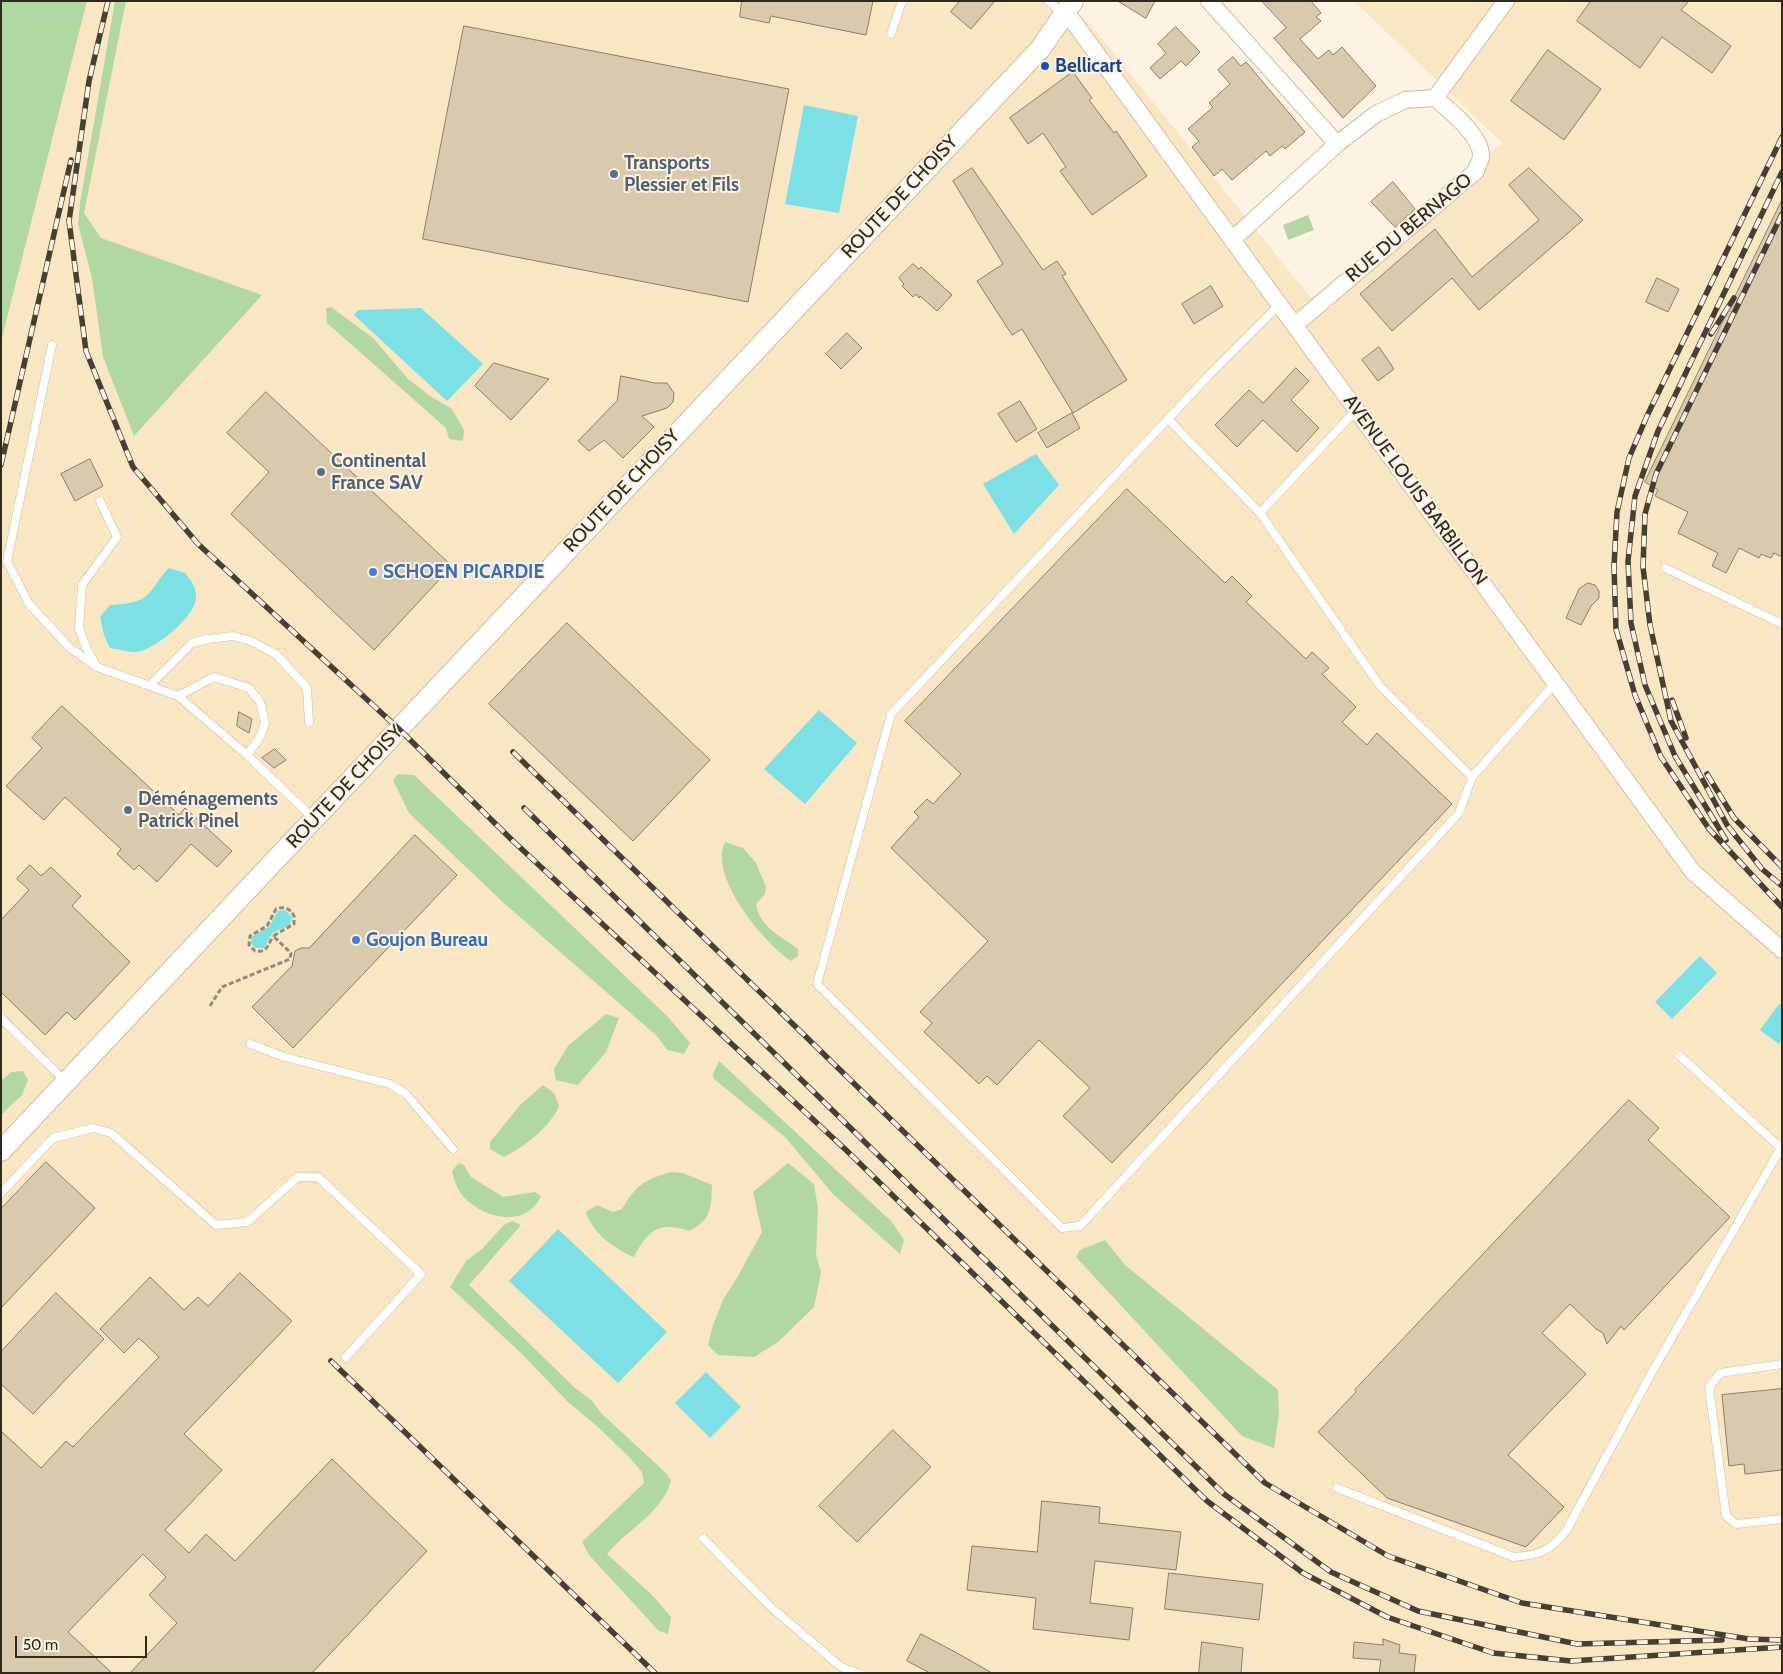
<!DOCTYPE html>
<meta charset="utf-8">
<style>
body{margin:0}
#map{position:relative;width:1783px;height:1674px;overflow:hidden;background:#fcf3e2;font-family:Cabin,sans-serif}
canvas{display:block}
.frame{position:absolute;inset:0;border:2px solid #2f2a1e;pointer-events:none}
.scale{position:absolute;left:15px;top:1636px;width:132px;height:22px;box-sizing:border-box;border:2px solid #2f2a1e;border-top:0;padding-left:6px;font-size:15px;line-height:18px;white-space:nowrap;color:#2f2a1e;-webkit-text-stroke:4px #fcf3e2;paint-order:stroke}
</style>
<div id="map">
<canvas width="1783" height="1674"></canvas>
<div class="frame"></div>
<div class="scale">50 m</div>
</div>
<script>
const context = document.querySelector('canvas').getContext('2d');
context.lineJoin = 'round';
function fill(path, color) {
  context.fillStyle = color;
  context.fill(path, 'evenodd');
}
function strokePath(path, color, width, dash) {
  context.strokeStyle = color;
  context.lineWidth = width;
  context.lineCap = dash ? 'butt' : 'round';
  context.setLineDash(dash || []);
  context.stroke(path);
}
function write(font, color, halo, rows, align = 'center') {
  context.font = font + ' Cabin,sans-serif';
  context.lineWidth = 4;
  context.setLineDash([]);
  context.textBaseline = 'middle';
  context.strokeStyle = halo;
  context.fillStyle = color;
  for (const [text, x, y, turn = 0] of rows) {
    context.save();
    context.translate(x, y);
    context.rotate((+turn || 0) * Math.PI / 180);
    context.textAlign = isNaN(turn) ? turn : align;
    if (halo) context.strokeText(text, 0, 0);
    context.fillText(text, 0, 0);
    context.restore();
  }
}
fill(new Path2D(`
 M87,1H1066L1095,30L1311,298L1502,143L1354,1H1782V1673H1V342Z`), '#f9e6c2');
fill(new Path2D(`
 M1,1H87L1,342Z
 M115,1H126L84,213L101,238L262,295L134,436L103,357L92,278L78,224L80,203Z
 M1308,215L1314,230L1288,240L1283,225Z
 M331,307L373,338L408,379L430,396L452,409L464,430L463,441L449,439L446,428L327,323L326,308Z
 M398,774L414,775L668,1017L690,1043L684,1054L667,1050L657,1036L506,905L409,813L393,780Z
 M725,842L743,848L756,863L766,887L765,894L756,904C760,928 780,935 798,949V956L791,961C764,943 708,876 725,842Z
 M606,1014L619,1018L606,1052L578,1085L556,1080L554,1069L568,1046Z
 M719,1061L892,1222L904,1240L900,1254L833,1194L784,1136L714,1079L713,1074Z
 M23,1071L28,1080L22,1095L1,1115V1081L11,1072Z
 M543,1085L554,1093L559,1106C552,1125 522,1149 504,1157L490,1149V1142L521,1104Z
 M459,1163L464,1165L471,1177L503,1197L535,1192L541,1196C526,1229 483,1219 463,1196C457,1189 454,1180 452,1171Z
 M788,1163L814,1184L818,1208L816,1254L821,1273L814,1307L778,1342L754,1357L718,1355L708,1345L713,1325L724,1298L738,1276L762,1232L753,1192Z
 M671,1172L683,1173L712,1185C711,1207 712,1220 689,1231C659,1221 648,1230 634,1257C615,1249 592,1233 586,1212L597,1205L613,1212L622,1209C636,1185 644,1180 671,1172Z
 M512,1221L521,1225L469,1285L575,1388L591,1400L602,1414L666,1473L671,1480C663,1513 627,1529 607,1554L653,1596L671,1617L668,1634L659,1631L589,1555L582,1542L644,1483L642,1472L629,1457L599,1428L567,1401L521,1353L450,1287L466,1261L482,1249L504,1225Z
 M1105,1240L1125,1265L1278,1390L1279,1414L1274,1448L1242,1436L1076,1257L1080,1250Z`), '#b1d8a4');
fill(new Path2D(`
 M804,105L858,116L839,213L785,204Z
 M421,308L483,364L447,401L354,315L358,310Z
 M1036,454L1059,485L1014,534L983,484Z
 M169,568L185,573C191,580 196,587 196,597C197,615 157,647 141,651C132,654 119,649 110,648L104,635L100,617L110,605C121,604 136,604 145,597C154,590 160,576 169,568Z
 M819,710L857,743L805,804L764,769Z
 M285,910L292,917L290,925L272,933L264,948H255L251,943L252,937L269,927L278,911Z
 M1700,956L1717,973L1672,1019L1655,1002Z
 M1779,1004L1782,1006V1040L1779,1044L1760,1030Z
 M558,1229L667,1332L618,1383L509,1281Z
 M706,1372L741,1407L710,1438L675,1403Z`), '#7be1e5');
const building = new Path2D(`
 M742,1H873L866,35L771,16L769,23L740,17Z
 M960,1H995L971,29L951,12Z
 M1118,1H1155L1146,18Z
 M1262,1H1311L1321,13L1316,17L1321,21L1300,39L1318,59L1329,50L1333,55L1342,47L1376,86L1343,118L1274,38L1286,28Z
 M1591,1H1689L1681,10L1731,46L1712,73L1662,37L1640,68L1577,21Z
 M464,26L789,89L748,302L423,239Z
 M1176,27L1200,52L1186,66L1181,61L1160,79L1150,68L1166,53L1158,44Z
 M1548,50L1601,89L1564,140L1511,101Z
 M1233,57L1241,66L1246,62L1305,132L1285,149L1282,146L1270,156L1266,151L1232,180L1222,169L1214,176L1192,147L1199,141L1188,129L1213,107L1209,103L1230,84L1218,70Z
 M1073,72L1092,98L1089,100L1114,133L1116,131L1147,176L1092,215L1060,171L1066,167L1043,133L1028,144L1010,118Z
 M972,168L1043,270L1057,261L1066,274L1062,276L1127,380L1073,413L1022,329L1012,335L977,281L1003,264L953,181Z
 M1529,168L1583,220L1479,310L1452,278L1392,331L1360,294L1435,229L1472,277L1539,220L1509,185Z
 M1393,182L1415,209L1395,227L1371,202Z
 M1782,200V557L1774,553L1771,558L1761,554L1759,558L1739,548L1726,573L1712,566L1718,553L1678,533L1688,512L1655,496L1658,490L1645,482Z
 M913,264L919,269L921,267L952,295L937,311L920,296L919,298L916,294L913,297L902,286L904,284L899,278Z
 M1657,278L1679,289L1668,312L1646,302Z
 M1211,286L1223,306L1194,324L1182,304Z
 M847,333L862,348L841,369L826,354Z
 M1379,347L1394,369L1378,381L1362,360Z
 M494,363L549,379L511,420L475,386Z
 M1296,368L1309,381L1291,400L1319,428L1297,452L1263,420L1237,447L1215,425L1249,390L1263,403Z
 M621,376L655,383H667L674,393L673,402L667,408L642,416L654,427L623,458L604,440L589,451L578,441L617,401Z
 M266,392L452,566L374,650L231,514L269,472L227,433Z
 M1020,401L1037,429L1016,442L998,414Z
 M1072,413L1080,428L1047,448L1038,433Z
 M90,459L103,486L75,501L61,474Z
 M1127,489L1225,583L1232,576L1252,596L1246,602L1306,659L1312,652L1329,668L1322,674L1356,707L1342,722L1367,745L1377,733L1452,804L1112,1163L1063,1116L1090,1088L1039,1040L997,1085L987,1076L979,1084L924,1032L932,1023L920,1012L988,941L891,848L919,817L914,812L927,799L933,804L961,774L905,721Z
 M1588,583L1595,585L1599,591V598L1591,606L1581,625L1566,618L1579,589Z
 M567,623L710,760L633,841L489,704Z
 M62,706L179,815L185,808L232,851L217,867L191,844L157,882L139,865L134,870L117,854L121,849L65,797L44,820L6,786L42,748L32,738Z
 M239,712L252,719L249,733L237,726Z
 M275,749L286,760L274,768L262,758Z
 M415,835L457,875L293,1048L252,1007L292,966L295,951L301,948H309Z
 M30,865L41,876L51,867L81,896L72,906L130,962L75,1020L67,1012L45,1035L1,992V920L29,890L17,879Z
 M1629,1100L1659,1128L1648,1140L1730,1217L1624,1330L1621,1326L1607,1344L1603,1333L1596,1329L1570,1304L1542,1333L1586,1374L1508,1455L1564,1507L1526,1547L1387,1498L1318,1432L1356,1392L1355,1390Z
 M46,1162L95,1208L1,1308V1209Z
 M240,1273L292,1321L184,1434L222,1470L165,1530L189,1553L206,1534L235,1561L332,1459L427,1551L312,1673H130L177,1623L149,1595L166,1577L143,1554L68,1632L112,1673H1V1431L41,1468L66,1441L73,1447L159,1357L139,1338L124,1353L100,1329L150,1277L184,1310L198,1297L208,1306Z
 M56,1293L104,1339L33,1414L1,1384V1352Z
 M1782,1389V1470L1745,1474L1744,1464L1729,1466L1722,1395Z
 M893,1430L931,1467L857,1542L819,1506Z
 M1042,1501L1100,1507L1099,1523L1181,1532L1176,1570L1095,1561L1090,1603L1133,1608L1129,1640L1033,1629L1036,1598L967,1590L972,1546L1037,1552Z
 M1169,1573L1263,1584L1259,1620L1165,1609Z
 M921,1634L957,1653L992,1673H930L907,1661Z
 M1383,1639L1400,1645L1399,1653L1416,1655L1414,1673H1379L1381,1660L1353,1658L1354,1642L1383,1645Z
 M1202,1642L1243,1648L1241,1673H1199Z`);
fill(building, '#d9caae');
strokePath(building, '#8d7f64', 1);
const service = new Path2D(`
 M1049,1L1063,14
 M891,34L902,1
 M52,345L7,561L29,604L69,647L94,665
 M1168,419L1260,513L1380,686L1472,777L1459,813L1080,1226L1062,1228L817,984L891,714L1211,373L1280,304
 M100,501L117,537L82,585L79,628L86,647L97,667L178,696L247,755L313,818
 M1260,513L1357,409
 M1665,568L1782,624
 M150,685L192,643L208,639L233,636L251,641L277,655L307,688L309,722
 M178,696L214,677L249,688L260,702L265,723L259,739L247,755
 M1472,777L1555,683
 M1,1018L65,1081
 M250,1044L285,1057L390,1084L406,1094L453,1149
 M1680,1056L1781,1148
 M1,1193L53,1138L93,1128L111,1133L216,1225L247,1222L298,1177H318L421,1274L346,1357
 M1782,1364L1720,1373L1709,1387L1726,1516L1736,1524L1782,1519
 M1337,1488L1514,1557C1540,1555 1550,1551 1566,1531L1652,1372L1782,1146
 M703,1538L771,1607L841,1667L857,1673`);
const minor = new Path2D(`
 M1209,1L1337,144
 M1064,15L1072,20L1693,872L1782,950
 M1233,239L1337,144L1376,114L1405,100L1435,98L1506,1
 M1295,325L1476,171C1477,166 1481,160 1481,156C1482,136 1448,109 1435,98`);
const tertiary = new Path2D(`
 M1,1151L1041,48L1073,1`);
strokePath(service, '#cdbea1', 9);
strokePath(minor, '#cdbea1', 18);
strokePath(tertiary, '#cdbea1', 22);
strokePath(new Path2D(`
 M210,1006L222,987L290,959L291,953L273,936L294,924V916C290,908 284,906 276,909L267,926L250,936L249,945L255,951C267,953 268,945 273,936`), '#928b7d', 3, [5, 2.5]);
strokePath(service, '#fff', 8);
strokePath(minor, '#fff', 16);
strokePath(tertiary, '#fff', 20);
const rail = new Path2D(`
 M108,1L89,81L69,221L86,351L133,467L198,544L399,729L513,841L846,1150L1207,1501L1303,1573L1387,1617L1493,1653L1571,1661L1782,1647
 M1782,137L1647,416L1629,458L1617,512L1614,566L1616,629L1635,695L1661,757L1709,829L1782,907
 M1782,214L1656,474L1645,514L1643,567L1650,625L1671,721L1727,825L1762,869L1782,886
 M1711,334L1734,298
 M1,465L71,160
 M1672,700L1686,738
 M513,752L1265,1483L1388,1556L1522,1603L1749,1639L1782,1640
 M1707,774L1734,818L1782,867
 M524,808L1224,1494L1331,1572L1418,1611L1577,1644L1722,1640
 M1726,840L1675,756L1645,685L1631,623L1628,561L1635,496L1658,431L1782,172
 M331,1361L655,1673`);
strokePath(rail, '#464034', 5.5);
strokePath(rail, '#fcf3e2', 4, [11]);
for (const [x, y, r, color] of [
 [1045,66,5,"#1a4fb4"],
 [614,174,5,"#5c6f8a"],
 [321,472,5,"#5c6f8a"],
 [373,572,5,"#3f7fe0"],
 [128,810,5,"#5c6f8a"],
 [356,940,5,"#3f7fe0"]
]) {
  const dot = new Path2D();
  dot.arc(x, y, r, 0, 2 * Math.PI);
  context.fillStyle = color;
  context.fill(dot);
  strokePath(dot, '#fcf3e2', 2);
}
write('bold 19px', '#164399', '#fcf3e2', [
 ["Bellicart",1055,66]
], 'left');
write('bold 19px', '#4e5e75', '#fcf3e2', [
 ["Transports",624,163],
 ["Plessier et Fils",624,185],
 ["Continental",331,461],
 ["France SAV",331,483],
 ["Déménagements",138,799],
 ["Patrick Pinel",138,821]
], 'left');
write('19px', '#2f2a1e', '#fcf3e2', [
 ["ROUTE DE CHOISY",900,197,-47],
 ["RUE DU BERNAGO",1409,228,-40],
 ["AVENUE LOUIS BARBILLON",1415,490,54],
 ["ROUTE DE CHOISY",622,491,-47],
 ["ROUTE DE CHOISY",345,787,-47]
]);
write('bold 19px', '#366cbe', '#fcf3e2', [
 ["SCHOEN PICARDIE",383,572],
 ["Goujon Bureau",366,940]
], 'left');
</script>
